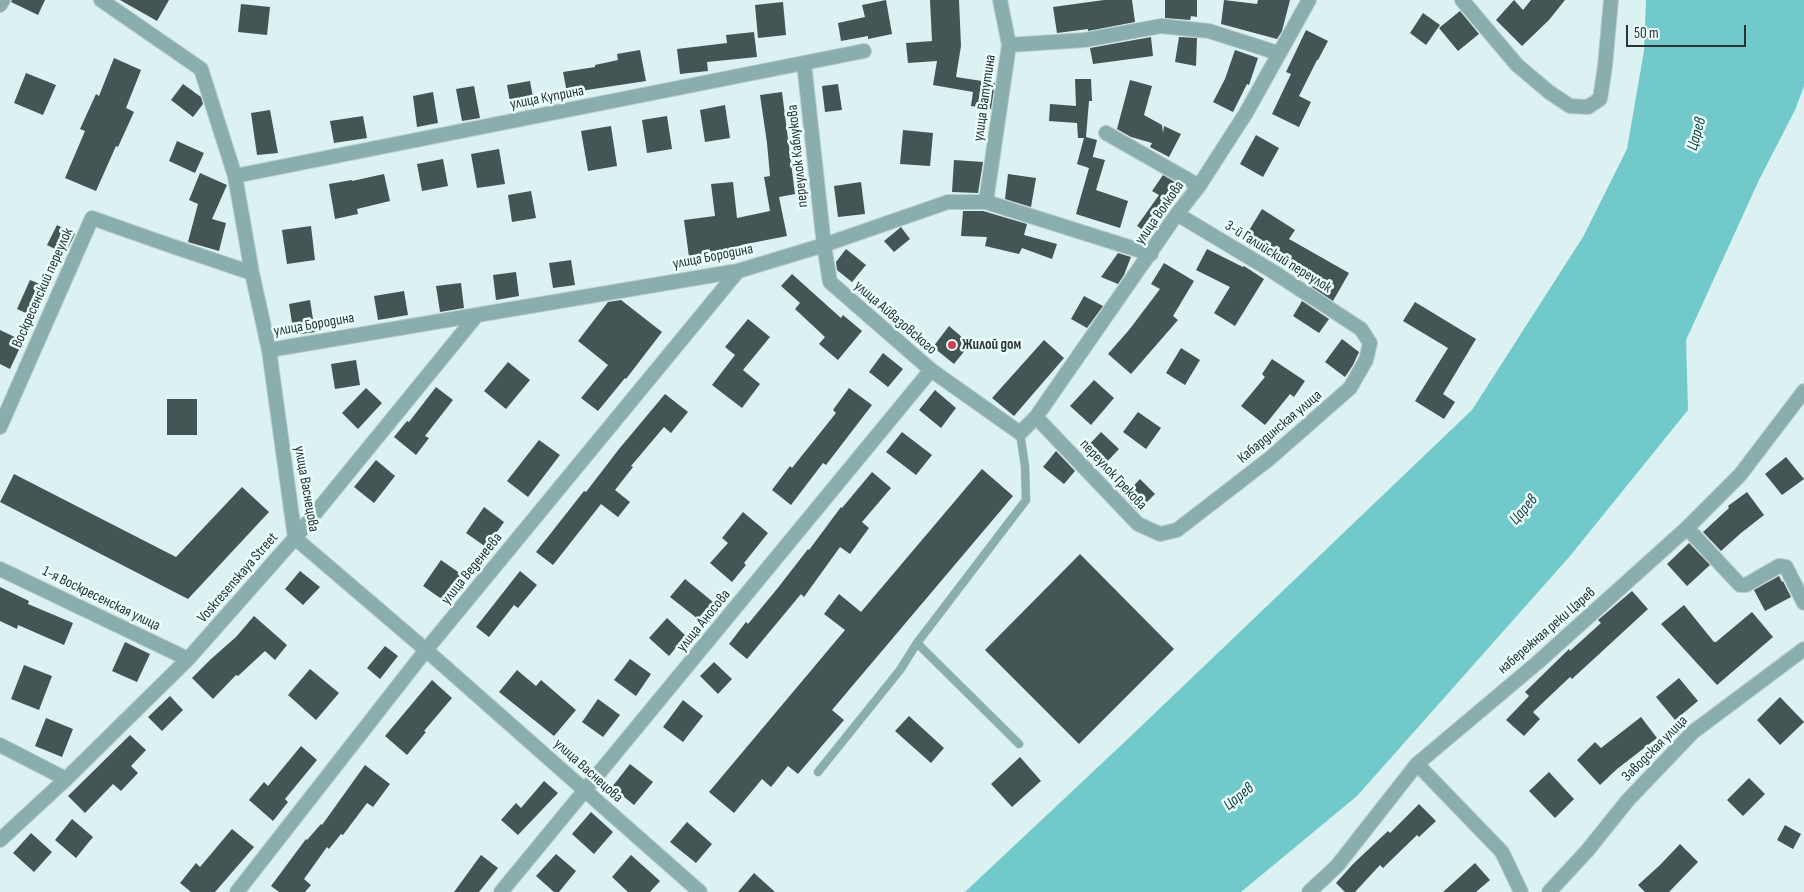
<!DOCTYPE html>
<meta charset="utf-8">
<style>
body{margin:0}
#map{position:relative;width:1804px;height:892px;overflow:hidden;background:#dcf1f1;font-family:"Sofia Sans Condensed",sans-serif}
canvas{display:block}
.scale{position:absolute;left:1626px;top:25px;width:120px;height:22px;box-sizing:border-box;border:2px solid #2b3333;border-top:0;padding-left:6px;font-size:15px;line-height:18px;white-space:nowrap;color:#2b3333;-webkit-text-stroke:4px #eafefe;paint-order:stroke}
</style>
<div id="map">
<canvas width="1804" height="892"></canvas>
<div class="scale">50 m</div>
</div>
<script>
const context = document.querySelector('canvas').getContext('2d');
context.lineJoin = 'round';
function fill(path, color) {
  context.fillStyle = color;
  context.fill(path, 'evenodd');
}
function strokePath(path, color, width, dash) {
  context.strokeStyle = color;
  context.lineWidth = width;
  context.lineCap = dash ? 'butt' : 'round';
  context.setLineDash(dash || []);
  context.stroke(path);
}
function write(font, color, halo, rows, align = 'center') {
  context.font = font + ' "Sofia Sans Condensed",sans-serif';
  context.lineWidth = 5;
  context.setLineDash([]);
  context.textBaseline = 'middle';
  context.strokeStyle = halo;
  context.fillStyle = color;
  for (const [text, x, y, turn = 0] of rows) {
    context.save();
    context.translate(x, y);
    context.rotate((+turn || 0) * Math.PI / 180);
    context.textAlign = isNaN(turn) ? turn : align;
    if (halo) context.strokeText(text, 0, 0);
    context.fillText(text, 0, 0);
    context.restore();
  }
}
fill(new Path2D(`
 M1646,0H1804V86L1795,110L1759,180L1686,340L1688,410L1570,556L1357,796L1241,892H965L1132,735L1472,410L1583,237L1627,149L1644,51Z`), '#71c9c9');
fill(new Path2D(`
 M12,0H45L38,15L11,2Z
 M120,0H169L157,21Z
 M886,0L892,34L868,39V36L841,41L838,23L865,17L862,5Z
 M930,0H959L961,46L956,77L995,83L991,109L971,106L973,92L933,85L937,61L908,63L906,43L932,41Z
 M1104,0H1132L1135,22L1088,31V29L1057,33L1053,7Z
 M1165,0H1197V17L1191,16L1190,20L1165,18Z
 M1224,0L1257,4L1258,0H1290L1282,31L1277,39L1221,24Z
 M1514,0L1523,10L1531,0H1565L1549,20L1522,46L1496,20Z
 M783,2L786,35L758,38L755,5Z
 M241,4L270,7L267,35L238,32Z
 M1460,11L1479,34L1458,51L1439,28Z
 M1423,13L1440,25L1426,45L1410,33Z
 M1306,30L1328,41L1318,60H1317L1299,96L1311,102L1299,127L1272,114L1291,74L1286,72Z
 M754,32L757,57L707,62L708,71L680,74L677,49L727,43L726,35Z
 M1151,37L1153,56L1093,64L1090,48Z
 M1179,37L1197,38L1196,66L1175,62Z
 M640,50L646,81L567,93L563,72L595,67V65L618,60L617,54Z
 M1235,50L1258,58L1249,85L1247,84L1233,112L1213,102L1225,79Z
 M114,58L141,70L126,108L134,112L118,147L116,146L96,191L65,178L85,131L80,129L96,94L99,96Z
 M26,73L56,85L43,115L14,103Z
 M1075,79H1091L1092,101H1089L1086,137L1097,140L1092,160L1093,157L1105,160L1096,190L1128,201L1120,228L1076,214L1089,168L1077,164L1084,138H1078L1077,123L1049,121L1050,104L1076,106Z
 M1130,80L1152,86L1144,115L1162,125L1163,133L1164,126L1181,134L1169,157L1150,147L1152,143L1131,137L1117,129Z
 M530,81L534,103L511,108L507,85Z
 M183,84L201,97L203,104L193,117L171,100Z
 M838,84L842,110L825,112L822,86Z
 M474,86L480,118L462,121L456,89Z
 M433,92L438,123L417,127L413,96Z
 M782,92L795,194L779,197L787,236L741,245V250L689,257L684,220L715,216L711,184L733,182L737,218L770,211L764,177L770,176L767,143L760,95Z
 M725,105L730,138L705,142L700,110Z
 M270,110L278,153L257,155L251,113Z
 M363,116L367,138L334,143L330,121Z
 M667,116L672,149L647,153L642,120Z
 M611,126L617,166L588,171L581,131Z
 M903,130L933,133L930,166L900,164Z
 M1256,135L1279,148L1263,177L1240,164Z
 M177,141L204,153L195,173L169,161Z
 M499,149L505,184L477,188L471,154Z
 M443,159L448,186L422,191L417,164Z
 M954,160L983,162L978,193L952,192Z
 M200,173L227,185L212,219L226,223L219,251L188,242L198,204L189,200Z
 M384,174L390,201L357,209L358,214L335,219L329,184L352,180V181Z
 M1008,174L1036,178L1031,207L1005,199Z
 M1163,175L1183,187L1149,234L1137,226L1159,195L1152,191Z
 M861,182L865,214L838,217L834,186Z
 M531,191L536,218L512,222L508,195Z
 M1262,209L1295,230L1289,239L1349,273L1333,301L1312,287L1313,285L1294,274L1297,269L1245,237Z
 M963,211H983L1027,224L1024,235L1057,244L1052,259L1022,248L1019,254L985,246L987,237L961,236Z
 M57,225L75,234L65,254L47,245Z
 M311,226L315,260L287,264L282,230Z
 M901,227L910,239L894,252L884,241Z
 M846,249L866,265L852,282L837,270L836,262Z
 M1207,249L1243,267L1244,266L1264,279L1235,326L1214,313L1230,287L1196,270Z
 M1118,253L1131,257L1124,275L1118,284L1101,277Z
 M571,260L575,285L553,288L549,263Z
 M1164,263L1194,281L1173,316L1178,320L1131,374L1108,354L1129,330L1160,289L1151,284Z
 M516,272L519,296L496,300L493,275Z
 M792,274L841,318L843,315L862,331L838,360L819,344L825,337L795,309L800,303L781,286Z
 M30,280L47,287L35,317L17,309Z
 M461,283L464,308L440,312L436,286Z
 M404,291L408,315L378,320L374,296Z
 M1084,296L1103,306L1087,328L1071,319Z
 M310,300L315,332L294,335L289,304Z
 M621,300L662,332L626,379L625,378L598,411L581,398L608,365L578,341L608,302Z
 M1302,301L1329,319L1319,333L1293,316Z
 M1415,302L1476,339L1443,394L1455,402L1444,419L1415,401L1448,348L1403,321Z
 M748,319L770,337L743,370L760,384L742,408L712,385L735,355L725,347Z
 M949,326L970,344L954,364L933,347Z
 M0,330L23,341L10,369L0,364Z
 M1342,339L1359,352L1353,365L1345,377L1325,362Z
 M1044,340L1064,358L1014,416L992,398Z
 M1181,348L1200,360L1185,385L1166,373Z
 M883,353L903,369L888,387L869,372Z
 M1272,359L1305,381L1294,397L1290,394L1265,425L1241,406L1265,377L1262,374Z
 M356,360L360,385L335,389L331,364Z
 M508,362L530,380L506,409L484,391Z
 M1094,380L1114,398L1091,425L1070,406Z
 M436,387L453,400L425,436L429,438L416,455L394,437L407,421L409,422Z
 M366,388L382,403L358,429L342,413Z
 M849,388L872,405L826,465L823,463L791,505L772,490L790,466L792,468L836,413L833,410Z
 M935,390L956,408L941,428L919,410Z
 M665,394L688,412L671,433L664,427L631,466L633,467L615,490L630,502L618,517L601,504L553,565L536,552L584,491L586,492L619,449Z
 M167,399H197V435H167Z
 M1138,412L1161,428L1146,449L1123,432Z
 M902,432L932,455L916,475L886,452Z
 M1101,432L1119,449L1103,466L1085,449Z
 M539,440L560,455L528,497L507,481Z
 M1056,451L1075,471L1064,484L1043,467Z
 M1786,457L1804,479L1782,495L1765,474Z
 M376,460L395,476L374,503L354,487Z
 M982,469L1013,496L832,710L844,720L798,774L788,766L771,787L762,779L734,813L709,792L845,630L824,614L839,594L861,612Z
 M872,472L891,488L862,522L869,528L850,554L840,547L804,597L801,594L747,659L729,644L746,622L748,624L777,589L808,549L809,550L841,507L842,508Z
 M14,474L176,557L242,487L269,512L188,599L0,502Z
 M1140,479L1155,494L1138,511L1124,496Z
 M1747,492L1764,515L1741,533L1721,551L1703,532L1729,508L1728,506Z
 M484,507L504,522L486,547L466,533Z
 M743,512L768,533L744,563L746,565L732,582L710,563L728,543L722,538Z
 M1689,543L1710,565L1687,586L1667,564Z
 M1080,554L1174,649L1079,744L985,650Z
 M441,560L461,574L443,600L423,586Z
 M300,571L320,587L303,605L285,589Z
 M520,571L537,585L518,608L514,605L489,637L476,627Z
 M1779,576L1782,582L1783,581L1791,597L1765,611L1754,590Z
 M685,579L713,602L698,619L670,597Z
 M0,587L29,601L28,604L73,623L64,645L18,625L17,629L0,621Z
 M1632,591L1648,609L1572,679L1570,677L1533,712L1540,719L1524,736L1506,720L1529,696L1525,692L1569,649L1570,651L1601,623L1598,620Z
 M1684,605L1714,642H1716L1752,612L1773,637L1717,685L1661,624Z
 M254,616L287,645L275,660L265,651L238,676L236,675L213,699L192,678L211,659L236,637Z
 M667,618L685,635L683,637L684,638L669,656L649,638Z
 M125,642L150,654L137,682L112,671Z
 M385,646L398,656L380,679L367,668Z
 M630,659L651,674L636,696L614,680Z
 M714,662L732,679L718,694L700,676Z
 M24,665L52,676L39,710L11,699Z
 M310,669L339,693L316,720L288,695Z
 M517,670L536,686L541,680L576,710L554,736L499,692Z
 M1679,678L1698,701L1675,720L1656,697Z
 M432,680L452,698L424,731L426,732L407,755L385,736Z
 M170,696L183,710L162,731L148,717Z
 M1780,697L1804,722L1780,745L1757,720Z
 M598,699L620,715L603,737L582,722Z
 M683,700L703,716L683,742L663,727Z
 M909,716L944,748L931,763L895,731Z
 M1641,717L1657,738L1617,769L1600,785L1577,760L1595,742L1601,748Z
 M46,718L73,729L62,757L35,746Z
 M130,735L146,750L131,766L138,773L121,791L113,784L85,813L68,796Z
 M301,746L317,760L285,799L288,802L273,821L249,800L264,782L268,786Z
 M1020,757L1041,781L1012,807L991,784Z
 M630,764L653,782L634,805L612,787Z
 M365,765L390,784L373,807L367,803L343,835L341,834L329,849L327,847L304,879L311,885L305,892H279L271,886L306,839L307,840L321,824L322,825Z
 M1549,772L1574,799L1555,818L1529,791Z
 M1749,778L1765,794L1743,816L1727,800Z
 M544,781L558,793L518,835L501,820L516,803L521,808Z
 M1419,804L1436,821L1419,837L1417,835L1383,868L1380,865L1355,892H1345L1336,883L1353,864L1388,831L1390,833Z
 M591,812L613,832L594,854L572,834Z
 M72,819L93,837L76,858L55,840Z
 M687,822L712,844L696,863L670,842Z
 M1785,825L1801,834L1793,849L1777,840Z
 M232,829L254,847L215,892H191L180,883L196,863L200,867Z
 M31,833L52,852L34,872L13,853Z
 M1680,844L1698,862L1669,892H1645L1638,885L1660,865Z
 M556,854L576,871L559,892H554L536,876Z
 M481,855L498,868L479,892H454Z
 M631,855L660,881L650,892H628L612,877Z
 M1475,863L1490,880L1476,892H1443Z
 M754,873L775,892H738Z`), '#455');
const service = new Path2D(`
 M917,643L1019,744
 M818,772L900,670L917,643L1026,500L1025,466L1020,433`);
const minor = new Path2D(`
 M101,0L201,69L235,176L252,273L269,350L295,538L426,650L700,892
 M1462,0L1517,65L1549,92L1570,106L1588,107L1600,99L1605,66L1611,0
 M0,5L3,0
 M1009,45L1085,40L1161,26L1209,31L1278,53
 M804,63L824,245L830,282L931,370L1020,433L1036,417L1177,214L1199,186L1246,113L1309,0
 M1106,133L1199,186
 M235,176L864,51
 M986,202L1009,45L1000,0
 M269,350L738,271L824,245L948,202H986L1151,254
 M1036,417L1138,524L1160,534L1177,530L1269,459L1350,388L1366,360L1370,343L1361,329L1272,271L1177,214
 M0,427L92,218L163,243L252,273
 M1687,528L1740,585H1746L1779,566L1786,567L1804,603
 M0,569L188,659
 M0,745L66,779
 M1417,764L1502,852L1521,892
 M0,840L66,779L188,659L295,538L477,315
 M237,892L426,650L738,271
 M501,892L931,370
 M1309,892L1337,866L1417,764L1537,663L1687,528L1740,475L1804,391
 M1549,892L1587,851L1628,800L1693,732L1804,649`);
strokePath(service, '#b9cbcb', 9);
strokePath(minor, '#b9cbcb', 16);
strokePath(service, '#8aadad', 8);
strokePath(minor, '#8aadad', 14);
for (const [x, y, r, color] of [
 [952,345,5,"#cf3f55"]
]) {
  const dot = new Path2D();
  dot.arc(x, y, r, 0, 2 * Math.PI);
  context.fillStyle = color;
  context.fill(dot);
  strokePath(dot, '#eafefe', 2);
}
write('15px', '#2b3333', '#eafefe', [
 ["улица Куприна",547,98,-11],
 ["улица Ватутина",985,98,-82],
 ["переулок Каблукова",798,156,-96],
 ["улица Волкова",1160,213,-55],
 ["улица Бородина",713,257,-11],
 ["3-й Галийский переулок",1278,257,32],
 ["Воскресенский переулок",43,288,-66],
 ["улица Айвазовского",895,318,41],
 ["улица Бородина",314,325,-10],
 ["Кабардинская улица",1280,427,-40],
 ["переулок Грекова",1113,475,47],
 ["улица Васнецова",306,489,80],
 ["улица Веденеева",472,569,-51],
 ["Voskresenskaya Street",238,578,-49],
 ["1-я Воскресенская улица",101,599,26],
 ["улица Аносова",704,621,-51],
 ["набережная реки Царев",1547,631,-41],
 ["Заводская улица",1655,749,-45],
 ["улица Васнецова",588,771,42]
]);
write('bold 15px', '#2b3333', '#eafefe', [
 ["Жилой дом",962,345]
], 'left');
write('italic 16px', '#133d3e', '#eafefe', [
 ["Царев",1697,134,-74],
 ["Царев",1524,510,-49],
 ["Царев",1239,797,-39]
]);
</script>
